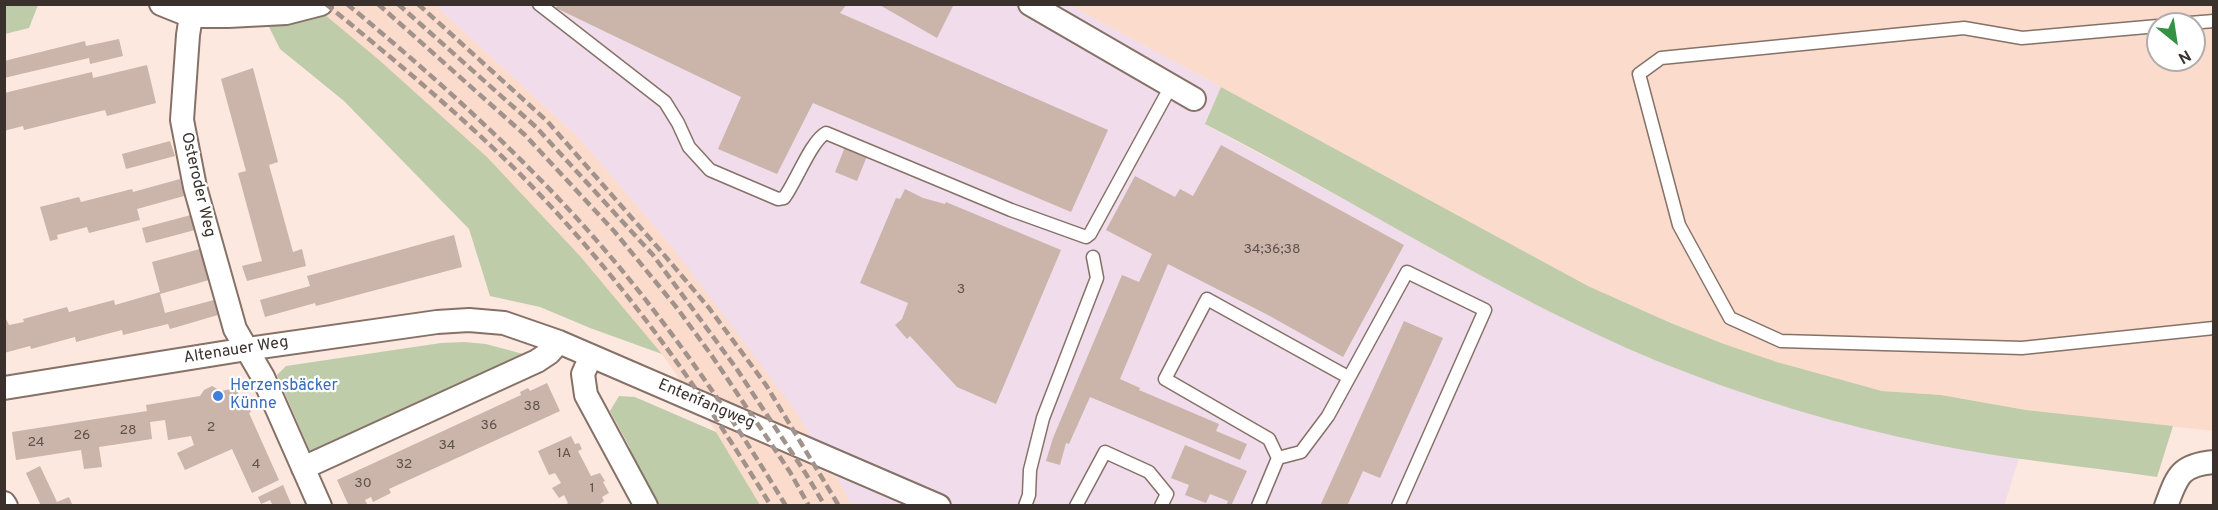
<!DOCTYPE html>
<meta charset="utf-8">
<style>
body{margin:0}
#map{position:relative;width:2218px;height:510px;overflow:hidden;background:#fce8df;font-family:Overpass,sans-serif}
canvas{display:block}
.frame{position:absolute;inset:0;border:6px solid #3a312d;pointer-events:none}
.north{position:absolute;left:2146px;top:12px;width:60px;height:60px;box-sizing:border-box;background:#fff;border:2px solid #b0adab;border-radius:50%;rotate:150deg;font-size:16px;font-weight:700;line-height:24px;text-align:center;color:#3a312d}
.north::after{content:'';display:block;margin:auto;width:21px;height:27px;background:#359244;clip-path:polygon(50% 0,100% 100%,50% 72%,0 100%)}
</style>
<div id="map">
<canvas width="2218" height="510"></canvas>
<div class="frame"></div>
<div class="north">N</div>
</div>
<script>
const context = document.querySelector('canvas').getContext('2d');
context.lineJoin = 'round';
function fill(path, color) {
  context.fillStyle = color;
  context.fill(path, 'evenodd');
}
function strokePath(path, color, width, dash) {
  context.strokeStyle = color;
  context.lineWidth = width;
  context.lineCap = dash ? 'butt' : 'round';
  context.setLineDash(dash || []);
  context.stroke(path);
}
function write(font, color, halo, rows, align = 'center') {
  context.font = font + ' Overpass,sans-serif';
  context.lineWidth = 4.5;
  context.setLineDash([]);
  context.textBaseline = 'middle';
  context.strokeStyle = halo;
  context.fillStyle = color;
  for (const [text, x, y, turn = 0] of rows) {
    context.save();
    context.translate(x, y);
    context.rotate((+turn || 0) * Math.PI / 180);
    context.textAlign = isNaN(turn) ? turn : align;
    if (halo) context.strokeText(text, 0, 0);
    context.fillText(text, 0, 0);
    context.restore();
  }
}
fill(new Path2D(`
 M435,5H1070L1221,87L1206,125L1584,328L1683,371L1790,408L1905,438L2019,458L2004,506L851,505L843,488L674,249L580,139Z`), '#f0dceb');
fill(new Path2D(`
 M312,5H435L580,139L674,249L794,409L843,488L851,505H760L716,432L662,354L580,256L487,157L378,59Z
 M1070,5H2213V431L2026,410L1941,395L1882,391L1777,362L1724,344L1672,323L1588,286ZM2158,24H2194V60H2158Z`), '#fbdbcc');
fill(new Path2D(`
 M312,4L378,59L487,157L580,256L662,354L590,328L540,307L490,296L469,229L344,101L280,49L263,15L163,5Z
 M4,5H38L29,28L5,34Z
 M1221,87L1588,286L1671,323L1724,344L1777,362L1882,391L1941,395L2026,410L2173,426L2157,477C2082,466 2006,459 1932,444C1838,425 1746,397 1657,361C1500,296 1357,201 1205,124Z
 M464,342L486,344L527,355L312,456L277,375L286,366L441,343Z
 M619,396L635,397L716,432L760,505H658L627,453L630,448L610,411Z`), '#beccaa');
fill(new Path2D(`
 M558,4H847L840,13L1108,130L1071,212L813,103L777,174L718,149L741,97L556,8Z
 M878,4H954L937,38Z
 M119,39L123,56L90,64L89,58L4,78V61L85,41L86,46Z
 M147,65L156,103L107,116L105,110L24,130L23,126L4,131V93L92,72L93,78Z
 M253,68L278,162L269,165L293,252L302,249L306,266L247,281L242,266L262,261L238,173L246,171L221,79Z
 M170,141L175,156L126,169L122,154Z
 M1221,145L1404,245L1343,357L1268,315L1168,264L1120,379L1140,388L1139,390L1219,424L1216,431L1247,444L1240,460L1090,397L1069,444L1066,443L1060,465L1046,461L1053,438L1122,275L1139,282L1152,254L1106,230L1135,176L1175,197L1180,189L1193,196Z
 M845,147L867,156L857,181L835,172Z
 M180,179L184,196L137,209L140,220L89,233L87,227L57,235L58,239L50,241L40,207L79,197L81,202L132,189L133,192Z
 M905,189L923,198L945,204L946,202L1061,250L996,404L957,387L910,336L907,339L895,325L902,319L908,303L860,283L896,198L900,199Z
 M191,215L195,230L146,243L142,228Z
 M454,235L462,267L316,306L315,303L265,317L260,300L310,286L307,276Z
 M200,249L209,280L160,294L165,313L214,300L218,315L170,329L168,324L123,335L122,330L76,342L75,337L31,349L30,346L4,353V315L9,325L24,322L23,319L67,307L69,312L114,300L115,305L160,292L152,262Z
 M1404,321L1443,338L1380,478L1363,471L1347,506H1320Z
 M547,383L560,411L389,489L391,493L373,502L371,497L365,500L367,504L349,506L337,480L521,395L520,392L528,388L530,391Z
 M212,386L221,391L236,388L240,398H244L251,412L249,413L279,480L252,493L232,449L185,470L177,453L194,445L191,436L168,440L165,420L150,422L152,439L99,447L102,467L84,469L81,450L16,460L12,432L147,411L146,405L200,396L204,390Z
 M571,436L575,444L579,443L582,449L578,451L591,476L600,473L605,481L603,482L609,493L602,497L604,501L597,506H564L568,503L564,495L559,498L552,488L561,483L555,473L549,475L538,451Z
 M1185,445L1247,471L1231,506H1226L1228,501L1210,494L1206,503L1185,495L1189,485L1171,478Z
 M40,466L57,502L69,497L72,504L41,506L26,473Z
 M283,485L292,506H273L270,500L261,504L258,497Z`), '#cbb4a9');
const lane = new Path2D(`
 M539,4L665,102L678,123L689,147L710,170L778,199L784,198C796,182 811,141 826,133L1011,210L1086,237L1090,234L1171,86
 M2177,24L2214,21
 M2158,26L2022,38L1964,28L1661,58L1639,74L1679,225L1730,318L1781,341L2022,348L2214,328
 M1278,458L1301,452L1328,416L1407,272L1485,310L1398,506
 M1025,506L1029,495L1030,470L1043,418L1097,278L1093,257
 M1076,506L1105,452L1149,472L1167,494L1161,506
 M1258,506L1278,458L1269,439L1165,379L1207,299L1348,377`);
const street = new Path2D(`
 M161,4L191,16H228L286,13L321,4
 M1030,4L1194,99
 M191,16L188,35L182,120L195,187L235,329L263,377L320,506
 M591,356L583,374L586,395L646,506
 M4,388L247,349L437,322L469,320L504,323L559,342L939,506
 M303,468L537,361L549,353L559,342
 M4,503L6,506
 M2166,506C2177,477 2179,465 2214,462`);
strokePath(lane, '#867167', 15);
strokePath(street, '#867167', 26);
strokePath(lane, '#fff', 12);
strokePath(street, '#fff', 22);
strokePath(new Path2D(`
 M326,4C391,57 457,112 517,171C616,271 698,385 771,506
 M347,4C435,77 523,156 598,242C669,324 730,413 786,506
 M378,4L525,135L614,231L677,308L712,356L790,472L809,506
 M398,4L536,127L653,255L736,368L806,474L825,506
 M418,4L547,121L660,250L709,308L766,385L839,506`), '#a1938c', 4.5, [9, 4.5]);
for (const [x, y, r, color] of [
 [218,396,6,"#3f7fe0"]
]) {
  const dot = new Path2D();
  dot.arc(x, y, r, 0, 2 * Math.PI);
  context.fillStyle = color;
  context.fill(dot);
  strokePath(dot, '#fff', 2);
}
write('14px', '#5e524c', null, [
 ["34;36;38",1272,250],
 ["3",961,290],
 ["38",532,407],
 ["36",489,426],
 ["2",211,428],
 ["28",128,431],
 ["26",82,436],
 ["24",36,443],
 ["34",447,446],
 ["1A",564,454],
 ["4",256,465],
 ["32",404,465],
 ["30",363,484],
 ["1",592,489]
]);
write('16px', '#3a312d', '#fff', [
 ["Osteroder Weg",197,185,77],
 ["Altenauer Weg",236,351,-9],
 ["Entenfangweg",706,405,23]
]);
write('16px', '#366cbe', '#fff', [
 ["Herzensbäcker",230,387],
 ["Künne",230,405]
], 'left');
</script>
